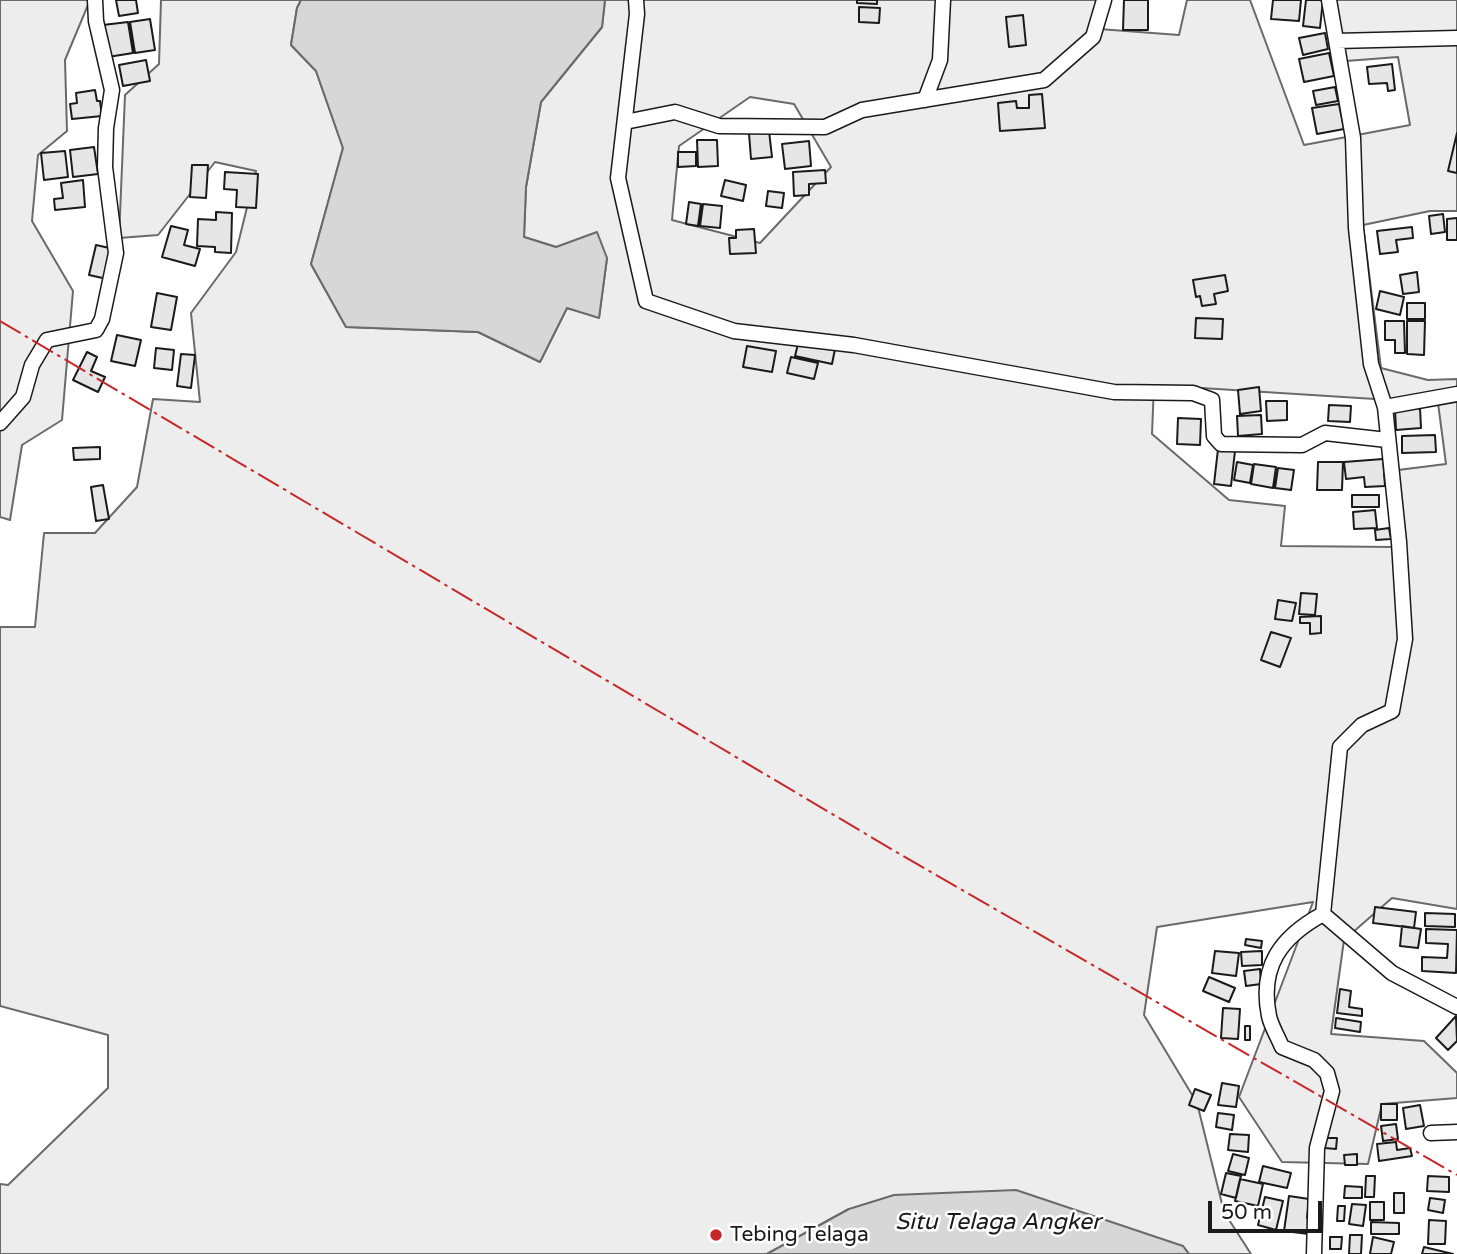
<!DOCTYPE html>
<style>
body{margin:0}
#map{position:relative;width:1457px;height:1254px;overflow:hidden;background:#fff;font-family:"Varela Round",sans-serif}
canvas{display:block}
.scale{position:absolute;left:1208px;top:1201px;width:114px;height:32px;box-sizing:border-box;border:4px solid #1a1a1a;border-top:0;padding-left:9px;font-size:21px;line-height:24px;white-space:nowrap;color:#1a1a1a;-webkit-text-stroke:5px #fff;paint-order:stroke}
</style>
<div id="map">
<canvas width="1457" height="1254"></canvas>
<div class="scale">50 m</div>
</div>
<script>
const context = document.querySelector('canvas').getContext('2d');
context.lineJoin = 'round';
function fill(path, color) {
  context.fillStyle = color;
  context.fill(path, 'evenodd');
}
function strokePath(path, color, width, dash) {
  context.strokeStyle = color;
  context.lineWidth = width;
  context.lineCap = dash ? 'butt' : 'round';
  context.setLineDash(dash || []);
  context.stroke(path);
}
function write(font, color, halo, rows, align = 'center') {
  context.font = font + ' "Varela Round",sans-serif';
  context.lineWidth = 5;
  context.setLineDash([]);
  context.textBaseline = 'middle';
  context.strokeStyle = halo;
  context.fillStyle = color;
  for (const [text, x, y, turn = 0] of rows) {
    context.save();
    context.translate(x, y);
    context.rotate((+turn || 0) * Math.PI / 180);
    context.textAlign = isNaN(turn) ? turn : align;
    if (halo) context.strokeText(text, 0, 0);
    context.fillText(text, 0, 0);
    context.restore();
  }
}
const green = new Path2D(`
 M0,0H90L65,60L67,131L38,155L32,221L73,291L62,420L22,445L10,520L0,517Z
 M161,0H301L297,8L291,45L316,71L343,148L311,264L346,327L478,332L540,362L567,308L599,317L607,258L556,247L524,237L526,187L541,102L602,27L605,0H1100L1099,29L1179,35L1187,0H1250L1304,145L1410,125L1398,57L1346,61L1333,0H1457V211H1430L1363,225L1381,368L1428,380L1457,379V909L1392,898L1344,940L1331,1034L1424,1041L1457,1073V1098L1382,1104L1368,1164L1282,1162L1239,1097L1313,902L1157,927L1144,1015L1197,1103L1224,1212L1251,1254H1189L1183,1246L849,1209L767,1254H0V1184L8,1185L108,1088V1035L0,1006V627H35L44,533H95L137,487L153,399L200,402L191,313L236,252L256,171L215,162L158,235L119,238L125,95L159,64ZM750,97L794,104L831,167L760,243L672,220L679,146ZM1154,385L1438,403L1446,464L1398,470L1396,547L1281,546L1285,506L1229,500L1152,434Z`);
fill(green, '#ededed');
strokePath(green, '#6a6a6a', 2);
const water = new Path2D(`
 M301,0H605L602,27L541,102L526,187L524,237L556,247L597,232L607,258L599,318L567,308L540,362L478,332L346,327L311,264L343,148L316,71L291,45L297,8Z
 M1016,1190L1183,1246L1189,1254H767L849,1209L894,1195Z`);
fill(water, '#d7d7d7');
strokePath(water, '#6a6a6a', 2);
const building = new Path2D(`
 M116,0H136L138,13L119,16Z
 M857,0H877V4L857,3Z
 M1124,0H1148V30H1123Z
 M1273,0H1301L1299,21L1271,19Z
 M1306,0H1323L1320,28L1303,26Z
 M859,7L880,8L879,23L859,22Z
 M1023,15L1026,45L1009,47L1006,17Z
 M150,19L155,50L135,53L130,22Z
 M128,22L133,53L108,57L103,25Z
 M1325,33L1328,49L1303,55L1299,38Z
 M1329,53L1334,76L1304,82L1299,59Z
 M146,60L150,81L123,86L119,65Z
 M1392,64L1395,90L1388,91L1387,83L1369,84L1367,67Z
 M1335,87L1338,101L1316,105L1313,91Z
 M95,90L97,101H100L102,116L72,119L70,104L77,103L76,93Z
 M1042,94L1045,128L1000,131L998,103L1016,101L1017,108H1029V95Z
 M1339,104L1344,129L1317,134L1312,108Z
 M769,131L772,157L751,159L749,133Z
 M1457,133V173L1448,171Z
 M697,140H717L718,166L698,167Z
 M809,141L811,166L785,169L782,144Z
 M94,147L98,174L73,177L70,150Z
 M65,151L68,177L44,180L41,153Z
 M678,152H696V166L678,167Z
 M192,165H208L206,198L190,197Z
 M825,170L826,183L809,184V195L794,196L793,172Z
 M225,172L258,174L256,208L236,207L237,190L224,189Z
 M83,180L85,207L55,210L54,199L63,198L61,183Z
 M725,180L746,185L743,201L721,196Z
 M768,191L784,193L782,208L766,206Z
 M689,202L701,204L698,226L686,224Z
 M703,204L722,206L720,228L700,226Z
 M216,212L232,213L231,253L215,252V247L197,246L198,219L216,220Z
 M1443,214L1445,232L1431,234L1429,216Z
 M1457,218V240H1447V219Z
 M171,226L188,230L184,245L200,249L195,266L162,257Z
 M1412,227L1413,238L1396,240L1398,252L1380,254L1377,231Z
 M754,229L756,253L730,254L729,238H736V230Z
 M96,245L114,249L107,279L89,275Z
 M1417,272L1419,292L1403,294L1400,275Z
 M1225,275L1228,291L1214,294L1216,304L1202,306L1200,296L1196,297L1193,280Z
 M1380,291L1404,297L1400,315L1376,309Z
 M157,293L177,297L171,330L151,327Z
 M1407,303H1425V319H1407Z
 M1196,318L1223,319L1222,339L1195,338Z
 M1385,321H1404L1405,353H1395V340H1385Z
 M1407,321H1425L1424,355L1407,354Z
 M117,335L141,340L135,366L111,361Z
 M799,340L835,349L832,364L795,356Z
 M747,346L776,351L772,372L743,367Z
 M156,348L174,350L172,370L154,368Z
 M87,352L97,357L91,371L105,377L98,392L73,380Z
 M181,354L195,355L191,388L177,386Z
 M791,357L818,363L814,379L787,373Z
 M1259,387L1261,411L1240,414L1238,390Z
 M1266,401H1287V420L1267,421Z
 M1329,405L1351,406L1350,422L1328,421Z
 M1420,408L1421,428L1396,430L1395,409Z
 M1261,415L1262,434L1238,436L1237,416Z
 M1178,418L1201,419L1200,445L1177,444Z
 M1435,435L1436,452L1402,453V436Z
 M100,447V459L74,460L73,448Z
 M1218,449L1235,451L1231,486L1214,484Z
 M1383,459L1385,486L1365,487L1364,477L1346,479L1344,462Z
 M1237,462L1253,465L1250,483L1234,480Z
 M1318,462H1343L1342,490H1317Z
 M1254,464L1276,467L1273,488L1251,484Z
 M1278,468L1294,470L1291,490L1275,488Z
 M103,485L109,519L96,521L91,487Z
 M1352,495H1379V507H1352Z
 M1375,510L1377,528L1354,529L1353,512Z
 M1389,528L1391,539L1376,540L1375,530Z
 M1301,593L1317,594L1315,615L1299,614Z
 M1278,600L1296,603L1292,621L1275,619Z
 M1321,616V633L1310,634V623H1300V617Z
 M1271,632L1291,638L1280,667L1261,660Z
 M1375,907L1416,912L1414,928L1373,923Z
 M1425,913L1455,914V927L1425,926Z
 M1402,926L1421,929L1418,948L1400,946Z
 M1426,929L1457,930L1456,973L1422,971V957L1447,958L1448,944L1426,943Z
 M1246,939L1262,941L1261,948L1245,945Z
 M1215,951L1239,953L1236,976L1212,973Z
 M1262,951V965L1242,966L1241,952Z
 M1260,969L1261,984L1246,986L1244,971Z
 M1209,977L1235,988L1229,1002L1203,991Z
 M1340,989L1351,991L1349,1007L1362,1009V1016L1337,1013Z
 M1223,1008L1240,1009L1238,1039L1221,1038Z
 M1456,1016L1457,1041L1448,1050L1436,1038Z
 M1336,1018L1361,1022L1360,1032L1335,1028Z
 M1245,1026H1250V1040H1245Z
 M1222,1083L1239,1086L1236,1107L1218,1105Z
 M1195,1089L1211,1095L1204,1111L1189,1105Z
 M1381,1104H1397V1120H1381Z
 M1420,1105L1424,1126L1406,1129L1403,1108Z
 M1218,1113L1234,1115L1232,1130L1216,1127Z
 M1396,1124L1398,1139L1383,1141L1381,1126Z
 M1230,1134L1249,1135L1248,1152L1228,1150Z
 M1326,1138H1337L1336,1149L1325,1148Z
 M1396,1142L1397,1150L1410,1148L1412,1156L1379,1161L1377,1144Z
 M1233,1154L1249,1158L1245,1175L1228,1171Z
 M1357,1154V1165H1345L1344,1155Z
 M1263,1166L1291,1173L1287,1188L1259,1182Z
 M1226,1173L1241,1176L1236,1198L1221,1194Z
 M1366,1176H1375L1374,1197H1365Z
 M1428,1176L1449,1177V1192L1427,1191Z
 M1240,1179L1263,1184L1258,1206L1235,1201Z
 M1345,1186L1362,1187V1198H1344Z
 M1394,1193H1404V1213H1394Z
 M1289,1196L1309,1199L1307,1218H1311L1309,1234L1284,1231Z
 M1265,1197L1283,1201L1276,1230L1258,1225Z
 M1430,1198L1445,1200L1443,1213L1428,1210Z
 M1370,1202H1384V1220H1370Z
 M1352,1204L1366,1205L1363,1226L1349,1224Z
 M1338,1206H1345L1344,1221H1337Z
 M1429,1220L1446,1221L1445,1244H1428Z
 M1371,1222L1399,1223V1234H1371Z
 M1350,1235H1362L1361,1254H1349Z
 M1330,1237H1342L1341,1249H1330Z
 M1373,1237L1394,1242L1391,1254H1370Z
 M1424,1247L1453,1254H1422Z`);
fill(building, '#e6e6e6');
strokePath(building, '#1a1a1a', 2);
const minor = new Path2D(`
 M636,0L637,14L618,178L646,301L734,331L854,345L1114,392L1193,393L1212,400L1214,436L1221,444L1302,445L1325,433L1387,440
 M1336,41L1457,38
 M925,100L940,60L943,0
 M625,122L675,112L719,126L825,127L862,110L1044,80L1093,37L1104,0
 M1385,407L1457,394
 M0,423L23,397L32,365L47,340L96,330L102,319L116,253L105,167L106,128L112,90L96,21L95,0
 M1323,914L1392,973L1457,1007
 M1431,1133L1457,1132
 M1314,1254L1317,1148L1332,1091L1327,1073L1314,1060L1282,1047C1278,1037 1271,1026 1269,1016C1259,966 1281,937 1323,914L1340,747L1362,725L1392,711L1405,639L1399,542L1385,407L1371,364L1356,228L1353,138L1329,0`);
strokePath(minor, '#1a1a1a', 17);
strokePath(minor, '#fff', 14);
strokePath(new Path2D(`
 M0,321L898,853L1457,1175`), '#c62828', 2, [24, 5, 3.5, 5]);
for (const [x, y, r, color] of [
 [716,1235,7,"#c62828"]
]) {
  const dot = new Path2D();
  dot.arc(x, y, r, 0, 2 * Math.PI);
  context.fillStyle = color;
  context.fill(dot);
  strokePath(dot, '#fff', 2.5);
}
write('21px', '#1a1a1a', '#fff', [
 ["Tebing Telaga",730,1235]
], 'left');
write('italic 23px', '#1a1a1a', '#fff', [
 ["Situ Telaga Angker",998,1223]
]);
</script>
